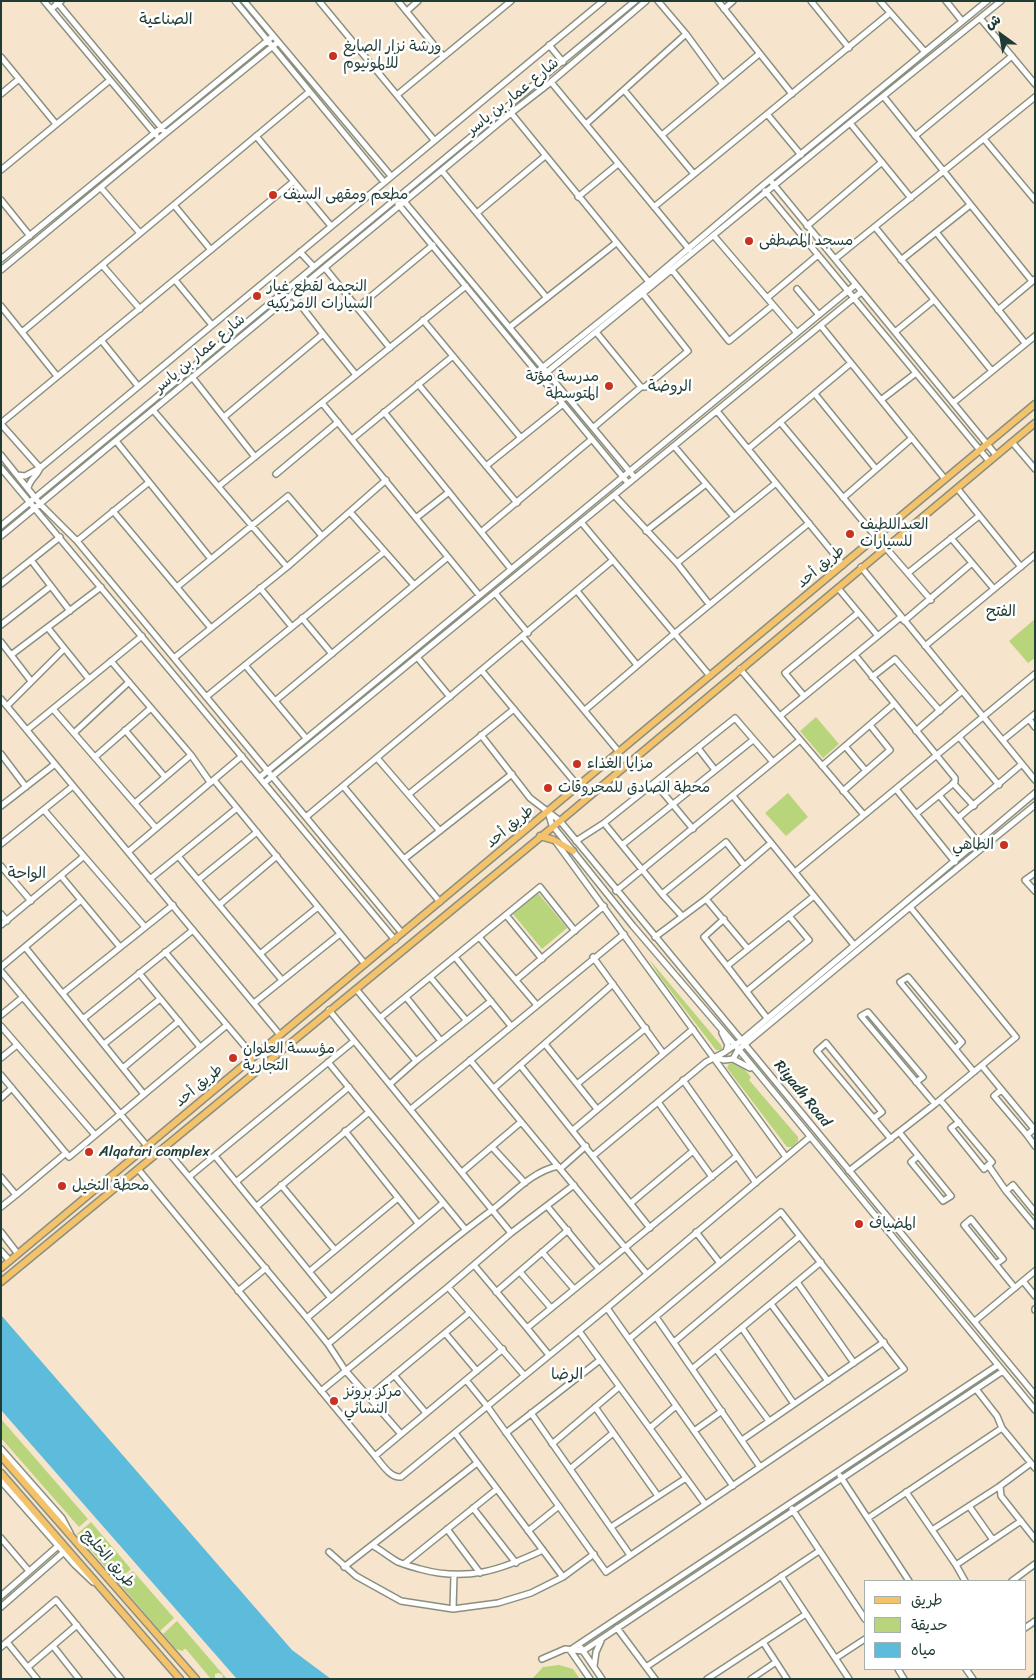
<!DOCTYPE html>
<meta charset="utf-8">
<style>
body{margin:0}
#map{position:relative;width:1036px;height:1680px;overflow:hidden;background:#f6e4cc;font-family:Sriracha,"Playpen Sans Arabic",sans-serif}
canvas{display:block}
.frame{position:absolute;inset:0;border:2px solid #1f3d34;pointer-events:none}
.legend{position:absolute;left:864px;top:1580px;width:162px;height:90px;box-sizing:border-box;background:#fff;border:1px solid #a5b1ae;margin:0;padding:6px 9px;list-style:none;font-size:15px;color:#1f3d34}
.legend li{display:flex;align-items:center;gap:10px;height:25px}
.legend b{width:25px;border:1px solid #a5b1ae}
.north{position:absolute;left:976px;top:10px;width:50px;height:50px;-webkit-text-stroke:4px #fff;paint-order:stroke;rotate:328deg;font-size:14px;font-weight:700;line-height:20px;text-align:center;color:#1f3d34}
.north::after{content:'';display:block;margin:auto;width:18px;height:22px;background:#1f3d34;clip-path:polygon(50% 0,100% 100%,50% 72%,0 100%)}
</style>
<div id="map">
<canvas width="1036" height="1680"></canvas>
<div class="frame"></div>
<ul class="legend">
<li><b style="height:6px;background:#f4c26a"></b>طريق</li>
<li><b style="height:14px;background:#b8d57b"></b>حديقة</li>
<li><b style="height:14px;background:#5dbbdb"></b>مياه</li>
</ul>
<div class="north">ش</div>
</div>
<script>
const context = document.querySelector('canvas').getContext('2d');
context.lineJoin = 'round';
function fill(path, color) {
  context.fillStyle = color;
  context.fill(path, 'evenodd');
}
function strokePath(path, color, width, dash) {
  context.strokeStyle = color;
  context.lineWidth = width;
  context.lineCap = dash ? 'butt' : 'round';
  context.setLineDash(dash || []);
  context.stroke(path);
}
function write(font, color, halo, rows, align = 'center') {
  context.font = font + ' Sriracha,"Playpen Sans Arabic",sans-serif';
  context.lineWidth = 5;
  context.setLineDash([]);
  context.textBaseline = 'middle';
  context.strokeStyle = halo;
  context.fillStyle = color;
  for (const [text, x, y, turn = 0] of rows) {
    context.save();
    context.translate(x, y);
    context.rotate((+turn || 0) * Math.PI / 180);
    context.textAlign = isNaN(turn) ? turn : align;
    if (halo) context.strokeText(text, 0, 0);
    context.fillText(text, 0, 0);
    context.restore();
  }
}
fill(new Path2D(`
 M1035,619V658L1028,663L1009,641Z
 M816,717L839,744L823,758L800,731Z
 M788,793L808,817L786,836L765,813Z
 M538,893L567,928L542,949L513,914Z
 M649,959L721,1045L722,1049L720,1050H716L660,977Z
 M733,1063L741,1065L751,1077L749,1080L798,1137V1141L792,1147H787L727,1068L729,1064Z
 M1,1419L88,1519L79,1527L1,1438Z
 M91,1522L131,1569L117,1581L77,1534Z
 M133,1571L174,1618L160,1631L119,1583Z
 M177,1621L227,1679H222L223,1675L219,1673L215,1674V1679H211L186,1649H184L183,1651L176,1649L163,1634Z
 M559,1665L573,1669L580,1679H532L543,1667Z`), '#b8d57b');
fill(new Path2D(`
 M1,1315L292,1650L331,1679H237L1,1410Z`), '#5dbbdb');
const minor = new Path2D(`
 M44,1L156,135
 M56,1L164,131
 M235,1L384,182
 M244,1L391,176
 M319,1L434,140
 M398,1L443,56
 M658,1L686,34L722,83
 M718,1L792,94
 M811,1L849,48
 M880,1L925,52
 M946,1L962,21
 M51,9L61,1
 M724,9L733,1
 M407,11L418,1
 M980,18L1035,84
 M549,45L563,62
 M1,57L56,124
 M551,82L689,249
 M624,90L694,174
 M1,94L19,79
 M397,95L511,1
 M884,97L1032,281
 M511,113L649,282
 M767,114L801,155
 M850,123L911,198
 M586,124L686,34
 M662,135L759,54
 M256,136L331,226
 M915,136L1012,56
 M984,139L1035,200
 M1,170L110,80
 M442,171L547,298
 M770,180L996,455
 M101,188L140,233
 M765,191L989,461
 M578,197L618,164
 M1,200L30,236
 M403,200L635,478
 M398,204L628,483
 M174,205L211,250
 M654,207L890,13
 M477,213L545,156
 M807,226L882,162
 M875,227L992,371
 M936,232L1025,343
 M714,236L797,333
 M300,252L314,267
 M1,259L273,36
 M835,259L1035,97
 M901,260L970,205
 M102,265L140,309
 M325,268L390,348
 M1,270L166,133L278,42
 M672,270L729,341L773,305
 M175,280L212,325
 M797,289L819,315
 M767,298L818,255
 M1,306L57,376
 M357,308L433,245
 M998,310L1035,279
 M423,320L521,438
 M821,326L945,479
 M510,327L616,243
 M22,332L309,92
 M895,332L934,300
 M323,334L356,375
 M101,340L138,386
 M537,372L649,282L762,186L987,1
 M192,377L255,457
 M541,377L850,123L1001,1
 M418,384L517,503
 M641,387H645L688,351L643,294
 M815,394L876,469
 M881,400L916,373
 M322,403L479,595
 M953,403L1035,336
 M153,410L287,567
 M717,411L843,565
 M384,412L511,569
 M224,417L323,334L292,294
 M780,422L876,537
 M1,423L293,182
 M1,424L40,468
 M594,427L641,387L596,332
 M352,439L453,356
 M116,441L211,559
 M1012,442L1035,469
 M674,446L734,517
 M748,449L851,363
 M1,455L40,504L77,541L402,933
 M486,466L563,404
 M1,468L395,940
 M276,474L338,422
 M17,475L25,476L40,468L603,1
 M219,486L466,286
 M28,488C30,479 37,476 40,468
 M957,488L1021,567
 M614,495L677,563L709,604
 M843,498L912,438
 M113,511L211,628
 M350,512L414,585
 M416,518L449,492
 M581,522L710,676
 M1,526L635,1
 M646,531L706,484
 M481,532L592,439
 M1,536L511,113L551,82L646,1
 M951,538L994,589
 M77,541L148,483
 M886,548L931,600
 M31,560L70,611
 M677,563L776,483
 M861,567L1035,780
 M908,573L979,516
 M1,584L60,537
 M177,587L288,496L322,536
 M260,588L292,627
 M838,588L878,636
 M577,591L637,665
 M495,593L528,633
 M302,618L332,654
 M904,621L972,563
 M1,625L51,586
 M48,628L89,679
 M523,637L619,752
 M1,642L31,681
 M925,646L1035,555
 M11,655L101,587
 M855,655L955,778V782L916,814
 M417,657L450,697
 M174,658L287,567L386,480
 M111,661L191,755L135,803
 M245,665L306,738
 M740,669L864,815
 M482,671L578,786
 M872,677L895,659L940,711
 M804,696L785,673L858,613
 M206,697L384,552
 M1,699L280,1035
 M275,701L448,557
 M7,706L64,649
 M53,709L156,828
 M585,710L674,634L809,523
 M780,716L901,617
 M1029,719L1035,727
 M27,730L142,636
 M125,730L165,777
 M916,731L962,691
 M74,733L129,682
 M481,735L530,798L560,821L1035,1395
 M959,737L999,785
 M1003,740L1035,714
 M845,746L866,771
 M698,748L715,770
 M1,754L26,787
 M191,755L210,782
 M95,757L151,708
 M377,758L440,831
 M822,766L894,704
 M260,777L855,285
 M214,780L365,964
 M264,783L861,292
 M655,783L693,829
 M953,783L974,806
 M343,786L440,902
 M896,789L955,862
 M843,791L890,750L870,725
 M409,794L514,709
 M939,795L978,842
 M733,796L854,945
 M1,806L55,764
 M44,810L145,927
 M548,812L552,825L633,926L735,1045L1035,1410
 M306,817L613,560
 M958,818L1022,764
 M576,841L604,823
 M556,842L786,1157
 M1,844L73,786
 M622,845L753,740
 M128,852L242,756
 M178,856L282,980
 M404,859L512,774
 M1,866L31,901
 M795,872L1035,674
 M1035,873L1025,880L1035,891
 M61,876L120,947
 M150,879L237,808
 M198,880L257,832
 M616,891L800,740
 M662,894L604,823L735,718L773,762
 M706,899L748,949
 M219,905L277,856
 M1,914L7,921
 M506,915L542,959
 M682,916L662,894L726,842L744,865
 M724,919L704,937L727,966
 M1,925L83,857
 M479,937L536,1004
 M655,937L706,899L771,843
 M25,947L143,1093
 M165,952L254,1057
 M260,954L318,907
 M455,957L511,1026
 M593,957L663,1053
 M1,967L81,900
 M1,971L147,1146
 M139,973L200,1047
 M430,977L466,1020
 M516,980L604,906
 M356,989L416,1061
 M747,991L809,940L789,916
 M63,993L173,905
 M406,997L441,1041
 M254,1003L340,934
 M329,1010L511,1233
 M1,1015L23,997
 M380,1018L540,887L575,931
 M767,1018L727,966L814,896
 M83,1019L193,930
 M1,1026L95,1135
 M722,1033L728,1045L726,1051
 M104,1044L160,999
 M545,1044L597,1109
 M955,1049L962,1042L908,977L900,982L974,1072
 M714,1057L724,1060L733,1059L738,1050L910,907L1035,805
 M1,1058L17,1045
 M733,1059L750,1068
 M470,1060L647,1274
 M328,1062L465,1229
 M520,1065L650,1228
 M982,1066L1034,1129L1027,1135L994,1096L1001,1090
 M123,1068L179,1021
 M1,1075L69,1157L227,1025
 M683,1080L756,1183
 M916,1082L923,1077L868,1012L861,1016L935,1104
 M390,1084L416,1061L491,1001
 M577,1084L646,1028
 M494,1088L613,984
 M1,1098L12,1088
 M940,1100L992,1162L984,1169L951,1128L959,1122
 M658,1102L712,1177
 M411,1109L624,934
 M874,1118L882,1112L826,1043L817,1051L891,1139
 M573,1130L693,1029
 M345,1131L418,1223
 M899,1132L951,1196L943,1201L911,1162L918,1156
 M1027,1135L1035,1146
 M164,1147L307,1318L328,1344L345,1370L401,1434
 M492,1147L525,1183
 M594,1155L706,1062L725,1052L742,1040L1035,793
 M215,1156L330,1297
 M988,1165L1006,1191
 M138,1169L375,1456C382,1464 390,1478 401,1477L607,1308L810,1137
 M560,1169L586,1146
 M849,1171L935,1104L1016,1037L910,907
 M462,1172L521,1122
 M190,1176L354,1041
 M1,1177L16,1195L1,1207
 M236,1182L349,1087
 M281,1185L335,1250
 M16,1195L66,1153
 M631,1203L693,1151
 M257,1206L369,1112
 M547,1206L599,1269
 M1035,1212L1013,1185L1006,1191L1035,1226
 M1,1232L18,1254
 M696,1232L720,1263
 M1,1251L10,1261
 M542,1252L574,1289
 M996,1264L1003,1259L971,1219L964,1225L1015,1288
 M474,1265L527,1328L737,1156
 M310,1271L398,1198
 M520,1272L551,1308
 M1023,1281L1035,1296
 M797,1282L854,1363
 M448,1287L524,1375
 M238,1291L266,1268
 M496,1292L568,1230
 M771,1304L828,1381
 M607,1308L733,1486
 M1035,1309V1310
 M656,1317L760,1467
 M307,1318L443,1203
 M975,1321L1035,1271
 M527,1328L549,1355
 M742,1328L794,1404
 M579,1331L705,1504
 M445,1333L477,1371
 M674,1342L800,1236
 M328,1344C382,1299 435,1252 492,1210C513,1194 531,1172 558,1166
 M716,1349L769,1421
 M692,1369L821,1262
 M394,1375L426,1413
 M466,1380L487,1406L606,1572L904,1369L781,1212L629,1339
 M976,1389L997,1416L1002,1428L1035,1468
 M321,1391L448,1287L511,1233L574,1185
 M368,1397L469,1313
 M595,1407L658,1496
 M531,1413L630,1555
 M650,1428L676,1406
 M694,1431L722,1411
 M455,1433L563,1577L594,1554
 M506,1433L600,1360
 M742,1440L884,1342
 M552,1444L619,1387
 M1,1449L62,1518L70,1533
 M375,1456L503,1349
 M570,1469L613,1433
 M840,1476L909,1581
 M1,1481L75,1565L93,1582
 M1000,1486L1001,1496L1035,1539
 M906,1492L956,1565L965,1581
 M969,1506L993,1540
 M473,1508L516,1563
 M792,1509L865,1619
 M868,1518L1002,1428
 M611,1527L686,1478
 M447,1529L480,1573
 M932,1530L1000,1486L1031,1463
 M528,1531L559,1506
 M1,1538L29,1571
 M372,1545C381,1550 389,1557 398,1562C405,1565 413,1567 420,1569C467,1582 501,1570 543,1550
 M329,1552L356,1576L401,1601L453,1609L498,1603L531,1593L563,1577
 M404,1564L497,1489
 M956,1565L1021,1521
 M344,1567L477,1463
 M781,1576L849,1679
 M1012,1581L1035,1564
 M1,1596L58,1546
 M1,1607L64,1552
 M453,1609L454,1575
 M617,1628L655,1679
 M1025,1628L1035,1621
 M7,1642L37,1679
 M763,1642L787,1679
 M53,1646L79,1679
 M1,1647L56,1600L121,1679
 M581,1648L602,1679
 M570,1650L998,1365
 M570,1650L590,1679
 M836,1658L865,1639
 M542,1659L565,1649L583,1651L1003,1371
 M594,1666L596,1652L601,1641
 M28,1667L77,1625
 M646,1667L819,1551
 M898,1669L904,1679
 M966,1669L973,1679
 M707,1679L806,1614
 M751,1679L776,1662
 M1032,1679L1035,1677`);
const major = new Path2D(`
 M540,836L554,840L573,851
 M1,1268L1035,404
 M1,1282L560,821L1035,423
 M1,1456L196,1679
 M1,1473L180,1679`);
strokePath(minor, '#8a9080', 8);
strokePath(major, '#8a9080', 9);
strokePath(minor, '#fff', 5);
strokePath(major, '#f4c26a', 6);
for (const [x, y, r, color] of [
 [333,56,5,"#c8321e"],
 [273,195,5,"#c8321e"],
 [749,241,5,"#c8321e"],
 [257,296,5,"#c8321e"],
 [609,386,5,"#c8321e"],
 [850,534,5,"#c8321e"],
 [577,764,5,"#c8321e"],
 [548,788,5,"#c8321e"],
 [1004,845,5,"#c8321e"],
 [233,1058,5,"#c8321e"],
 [89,1152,5,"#c8321e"],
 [62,1186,5,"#c8321e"],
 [859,1224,5,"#c8321e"],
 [334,1401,5,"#c8321e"]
]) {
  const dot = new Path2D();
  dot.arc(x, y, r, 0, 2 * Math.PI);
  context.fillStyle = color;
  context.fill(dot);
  strokePath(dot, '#fff', 2);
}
write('15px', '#1f3d34', '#fff', [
 ["ورشة نزار الصايغ",343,47],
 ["للالمونيوم",343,64],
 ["مطعم ومقهى السيف",283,195],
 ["مسجد المصطفى",759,241],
 ["النجمه لقطع غيار",267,287],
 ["السيارات الامريكيه",267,304],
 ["مدرسة مؤتة",599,377,"right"],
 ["المتوسطة",599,394,"right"],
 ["العبداللطيف",860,525],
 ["للسيارات",860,542],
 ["مزايا الغذاء",587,764],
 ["محطة الصادق للمحروقات",558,788],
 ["الطاهي",994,845,"right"],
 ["مؤسسة العلوان",243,1049],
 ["التجارية",243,1066],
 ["Alqatari complex",99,1152],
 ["محطة النخيل",72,1186],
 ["المضياف",869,1224],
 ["مركز برونز",344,1392],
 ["النسائي",344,1409]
], 'left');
write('15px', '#1f3d34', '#fff', [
 ["شارع عمار بن ياسر",513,97,-39],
 ["شارع عمار بن ياسر",200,354,-40],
 ["طريق أحد",821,567,-40],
 ["طريق أحد",510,827,-40],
 ["طريق أحد",199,1086,-40],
 ["Riyadh Road",802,1094,51],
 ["طريق الخليج",108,1559,49]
]);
write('16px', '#1f3d34', '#fff', [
 ["الصناعية",166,20],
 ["الروضة",670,387],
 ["الفتح",1001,612],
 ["الواحة",27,874],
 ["الرضا",567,1375]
]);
</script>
